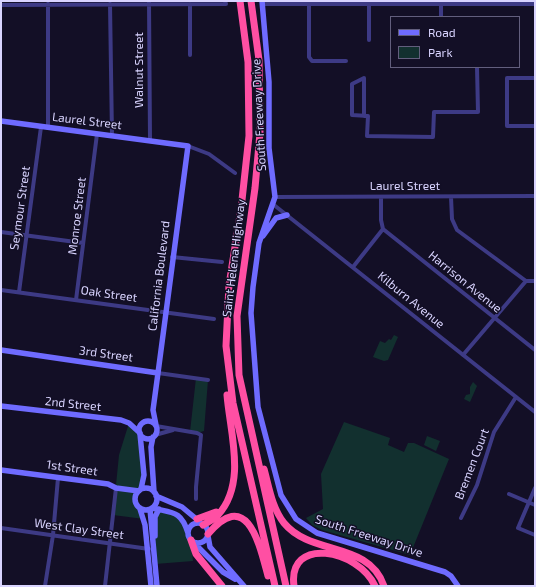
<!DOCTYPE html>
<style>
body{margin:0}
#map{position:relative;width:536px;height:587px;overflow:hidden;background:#130f26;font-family:"Exo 2",sans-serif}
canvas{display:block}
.frame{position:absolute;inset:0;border:2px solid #d9d4ff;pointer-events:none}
.legend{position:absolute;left:390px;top:16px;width:130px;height:52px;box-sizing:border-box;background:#130f26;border:1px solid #625e7d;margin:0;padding:5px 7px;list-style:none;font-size:12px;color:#d9d4ff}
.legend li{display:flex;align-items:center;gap:8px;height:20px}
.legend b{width:20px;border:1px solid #625e7d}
</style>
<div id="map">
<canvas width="536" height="587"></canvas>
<div class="frame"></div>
<ul class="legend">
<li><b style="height:5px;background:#6f6bff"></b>Road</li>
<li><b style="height:11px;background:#12302f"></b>Park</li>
</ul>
</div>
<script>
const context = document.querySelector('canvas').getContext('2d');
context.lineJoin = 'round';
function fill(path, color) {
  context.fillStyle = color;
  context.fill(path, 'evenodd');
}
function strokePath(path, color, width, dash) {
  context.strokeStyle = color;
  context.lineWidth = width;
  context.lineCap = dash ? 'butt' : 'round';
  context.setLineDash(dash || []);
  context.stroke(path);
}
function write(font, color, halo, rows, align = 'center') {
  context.font = font + ' "Exo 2",sans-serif';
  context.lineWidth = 3;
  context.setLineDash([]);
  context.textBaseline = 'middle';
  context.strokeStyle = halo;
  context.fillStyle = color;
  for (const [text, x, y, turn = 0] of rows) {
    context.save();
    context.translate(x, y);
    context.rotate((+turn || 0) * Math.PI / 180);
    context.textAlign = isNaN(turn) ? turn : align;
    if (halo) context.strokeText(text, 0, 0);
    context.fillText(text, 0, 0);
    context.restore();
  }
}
fill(new Path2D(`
 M394,335L398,337L388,360L384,361L373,357L380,341L385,343L389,339L391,340Z
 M196,378L208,380L204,431L197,433L190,432Z
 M473,382L477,386L470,402L464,399L466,395L470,394V387Z
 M344,422L390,438L388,445L404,452L408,443H414L449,459L410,555L322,530L312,525L306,518L323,509L321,474Z
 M129,423L140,433L144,475L135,500L144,519L113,515L119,455Z
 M427,436L440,441L436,451L424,445Z
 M159,509C164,511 173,511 177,515C190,525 192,546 193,561L155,564V534Z`), '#12302f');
strokePath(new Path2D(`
 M149,1L150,140
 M369,1V40
 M441,1V17
 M48,4V128
 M110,4L112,136
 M262,4H535
 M309,4V57L312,61H346
 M1,5L226,4L225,1
 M190,55V4
 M535,78H507V126H535
 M364,116V78L352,84V115L368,116L367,136L433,137L434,112H478L477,67
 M188,146L209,154L235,173
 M275,197L535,196
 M451,197L452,219L457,230L526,281H535
 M274,205L535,412
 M383,229L535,350
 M1,232L83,243
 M172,257L222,262
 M353,267L383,229L381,220V197
 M1,290L214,319
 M19,292L41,127
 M76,300L97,134
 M463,355L526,281
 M158,373L208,380
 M156,426L197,433L201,435L196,487V499
 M155,435L173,430
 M535,488L518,528L535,535
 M509,494L535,505
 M461,518L477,485L494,432L516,397
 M1,528L149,549
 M45,586L53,535L58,478
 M105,586L116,488`), '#3d3a85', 4);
strokePath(new Path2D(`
 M262,1L269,82V148L275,197L259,243L253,287L251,313L258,407L281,495L296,519L317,533L445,572L451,576L458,586
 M1,121L188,146L158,373L153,410L156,425
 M263,236L276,218L287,215
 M1,350L158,373
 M1,406L121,420L129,423L140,433
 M139 430a9 9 0 1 1 18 0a9 9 0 1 1-18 0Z
 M140,434L144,475L141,489
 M153,437L151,447L154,492
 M1,470L108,484L116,488L139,491
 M135 499a11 11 0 1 1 22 0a11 11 0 1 1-22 0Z
 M156,496L182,507L200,522
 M152,508C172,513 181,510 188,533
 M140,509L145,525L151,586
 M150,509L157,586
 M188 533a10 10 0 1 1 20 0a10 10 0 1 1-20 0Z
 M155,536V517L159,509
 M208,536L210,547L244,586
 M193,542L223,572L235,579`), '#6f6bff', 5.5);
strokePath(new Path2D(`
 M240,1L248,62L249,136L241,209L229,285L226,346L233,403L275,586
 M251,1L259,60L260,133L255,188L237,316L239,375L286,586
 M264,469C269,487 272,508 284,523C311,556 369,541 384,586
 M197,519L216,512
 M203,525C208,522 215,519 218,515C247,483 230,433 227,395
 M208,534C248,486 260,547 268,576
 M191,540L196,554L222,586
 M294,586C287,536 358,549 375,586`), '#ff4fa3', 7);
write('12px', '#d9d4ff', '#130f26', [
 ["Walnut Street",139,70,-90],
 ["South Freeway Drive",259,115,-93],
 ["Laurel Street",87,121,7],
 ["Laurel Street",405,186],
 ["Seymour Street",20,208,-82],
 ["Monroe Street",77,216,-83],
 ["Saint Helena Highway",234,258,-83],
 ["California Boulevard",159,276,-83],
 ["Harrison Avenue",465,282,39],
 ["Oak Street",109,294,8],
 ["Kilburn Avenue",411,300,39],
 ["3rd Street",106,354,8],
 ["2nd Street",73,404,6],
 ["Bremen Court",472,464,-69],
 ["1st Street",72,468,8],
 ["West Clay Street",79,529,8],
 ["South Freeway Drive",369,536,18]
]);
</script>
